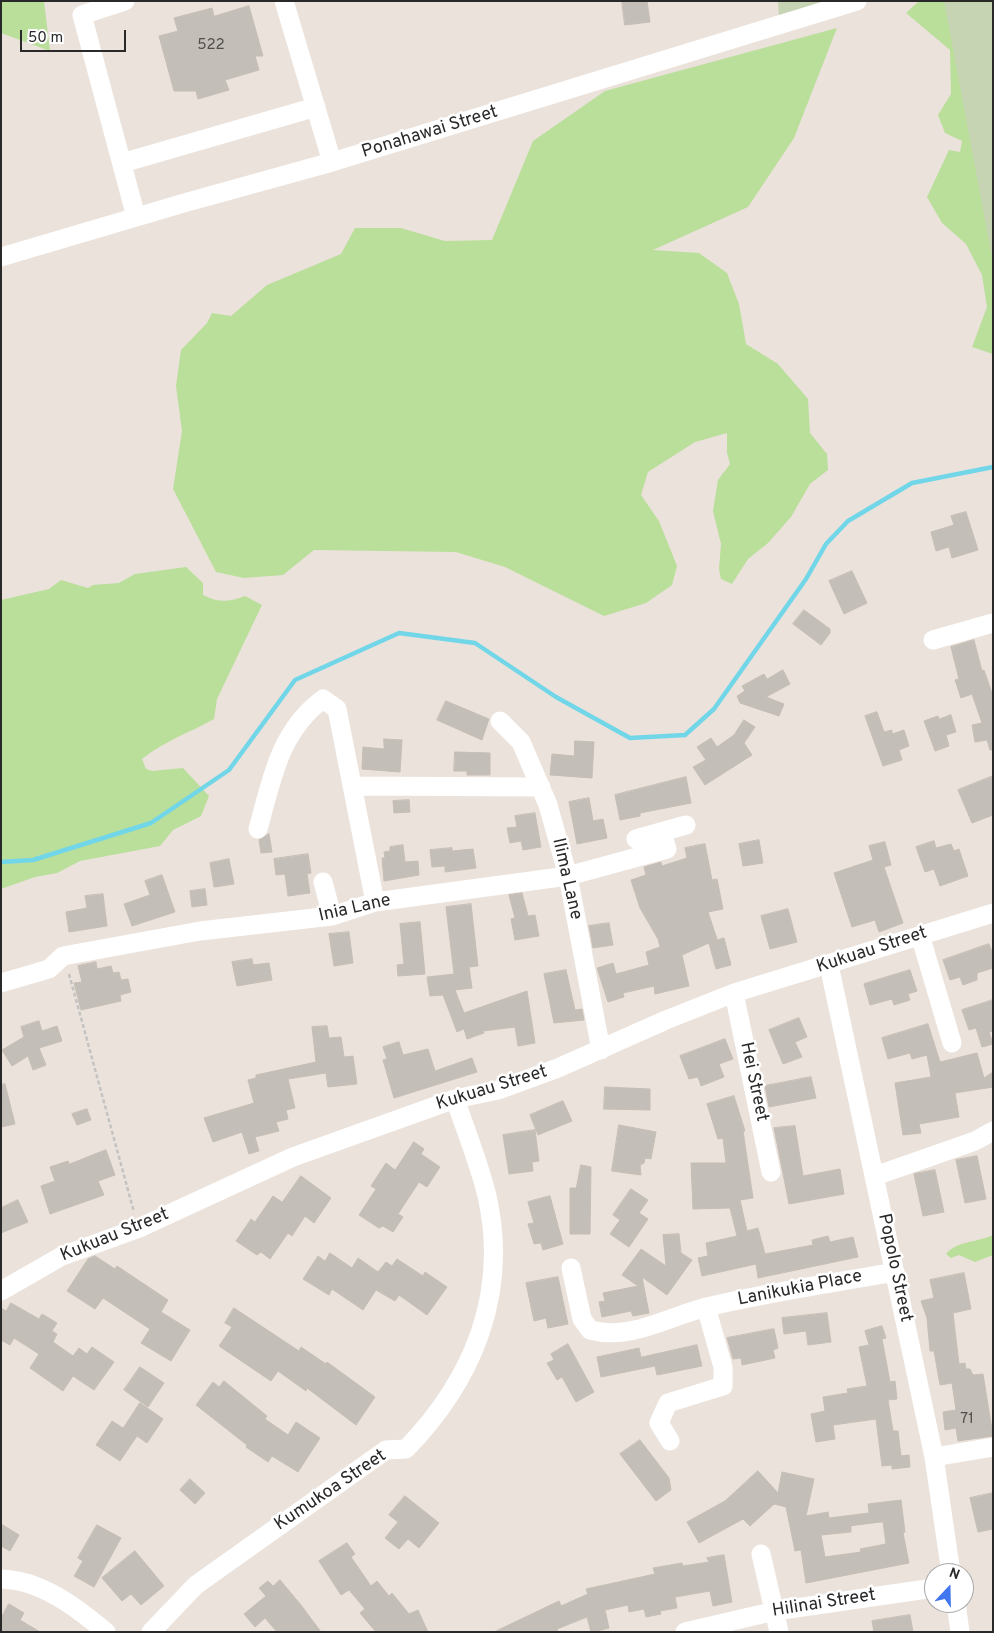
<!DOCTYPE html>
<style>
body{margin:0}
#map{position:relative;width:994px;height:1633px;overflow:hidden;background:#ebe2db;font-family:Overpass,sans-serif}
canvas{display:block}
.frame{position:absolute;inset:0;border:2px solid #292929;pointer-events:none}
.north{position:absolute;left:924px;top:1563px;width:50px;height:50px;box-sizing:border-box;background:#fff;border:1px solid #a9a9a9;border-radius:50%;rotate:21deg;font-size:14px;font-weight:700;line-height:20px;text-align:center;color:#292929}
.north::after{content:'';display:block;margin:auto;width:18px;height:22px;background:#4276f1;clip-path:polygon(50% 0,100% 100%,50% 72%,0 100%)}
.scale{position:absolute;left:20px;top:30px;width:106px;height:22px;box-sizing:border-box;border:2px solid #292929;border-top:0;padding-left:6px;font-size:15px;line-height:18px;white-space:nowrap;color:#292929;-webkit-text-stroke:4px #fff;paint-order:stroke}
</style>
<div id="map">
<canvas width="994" height="1633"></canvas>
<div class="frame"></div>
<div class="north">N</div>
<div class="scale">50 m</div>
</div>
<script>
const context = document.querySelector('canvas').getContext('2d');
context.lineJoin = 'round';
function fill(path, color) {
  context.fillStyle = color;
  context.fill(path, 'evenodd');
}
function strokePath(path, color, width, dash) {
  context.strokeStyle = color;
  context.lineWidth = width;
  context.lineCap = dash ? 'butt' : 'round';
  context.setLineDash(dash || []);
  context.stroke(path);
}
function write(font, color, halo, rows, align = 'center') {
  context.font = font + ' Overpass,sans-serif';
  context.lineWidth = 5;
  context.setLineDash([]);
  context.textBaseline = 'middle';
  context.strokeStyle = halo;
  context.fillStyle = color;
  for (const [text, x, y, turn = 0] of rows) {
    context.save();
    context.translate(x, y);
    context.rotate((+turn || 0) * Math.PI / 180);
    context.textAlign = isNaN(turn) ? turn : align;
    if (halo) context.strokeText(text, 0, 0);
    context.fillText(text, 0, 0);
    context.restore();
  }
}
fill(new Path2D(`
 M1,1H44L50,51L1,33Z
 M919,1H993V354L972,347L987,307L982,275L966,244L942,223L927,197L949,150L960,152L962,141L945,133L938,115L951,94L950,50L906,13Z
 M837,28L794,138L748,207L653,250L699,253L727,273L739,304L746,344L778,364L808,399L810,433L827,454L828,470L810,484L791,517L768,543L748,559L732,584L721,579L719,569L721,544L713,511L718,480L730,464L727,453V433L695,442L648,472L641,495L659,521L677,566L672,585L646,603L604,616L505,567L456,552L314,550L283,575L244,578L216,572L173,489L182,431L176,386L181,350L207,323L212,313L231,316L267,285L341,254L355,228H401L445,241L492,240L533,141L605,91Z
 M186,567L203,583V595C218,603 230,602 245,596L262,605L217,699L214,719C189,733 164,741 142,759L146,769L152,771L183,768L209,796L201,816L173,830L160,846L80,861L57,873L35,877L1,889V600L49,589L61,580L88,588L93,585L119,583L135,574Z
 M993,1235V1255L975,1262L959,1255L951,1258L946,1254C956,1241 979,1242 993,1235Z`), '#b9df9a');
fill(new Path2D(`
 M778,1H840L779,21Z
 M944,1H993V263Z`), '#c7d4b3');
strokePath(new Path2D(`
 M1,862L33,860L151,823L229,770L295,680L399,633L475,643L556,697L630,738L685,735L714,709L806,579L826,544L848,521L912,483L993,467`), '#72d6e9', 4.5);
const building = new Path2D(`
 M622,1H647L650,22L625,25Z
 M249,6L263,56H255L259,70L225,80L229,90L198,99L196,91H174L159,36L178,31L174,18L212,8L214,16Z
 M966,512L978,550L952,558L949,547L936,551L931,532L954,525L951,516Z
 M852,571L867,603L844,614L829,581Z
 M804,610L830,629V633L821,645L793,624Z
 M974,640L982,671L984,670L993,696V750H990L987,740L975,742L972,725L982,723L972,694L961,698L955,680L959,679L951,647Z
 M783,670L790,684L766,697L784,704L779,716L740,703L737,696L745,691L742,686L764,674L767,679Z
 M446,701L489,719L482,740L437,720Z
 M877,712L884,732L892,730V734L904,730L909,746L899,750L902,760L883,766L865,716Z
 M951,715L956,732L946,735L949,746L935,751L924,721L938,716L939,719Z
 M744,720L755,727L744,743L752,755L705,785L693,767L706,760L697,747L711,738L717,747L734,735Z
 M384,739L402,740L400,772L362,769L363,747L384,749Z
 M575,741L594,742L592,778L550,775L552,754L574,756Z
 M455,752L490,753V775H467V771H454Z
 M993,776V815L972,823L958,790Z
 M686,777L691,803L640,813V816L620,820L615,795Z
 M589,798L593,821L603,819L607,838L577,844L569,802Z
 M409,800L410,812L394,813L393,801Z
 M535,813L541,847L523,850L521,841L510,843L507,828L517,827L515,816Z
 M269,834L272,852L261,853L259,840Z
 M759,840L763,863L743,866L739,844Z
 M934,841L936,848L951,844L954,851L959,849L968,876L940,886L934,869L925,872L916,847Z
 M885,842L891,865L884,867L903,923L879,932L875,920L852,927L834,873L873,860L869,846Z
 M705,844L712,880L717,879L723,909L708,912L717,939L713,941L724,938L731,965L716,969L709,943L682,955L689,986L655,994L654,986L623,993L624,997L608,1002L597,968L613,963L616,974L649,965L646,952L660,947L658,939L640,908L631,880L646,875L644,867L661,862L662,866L687,858L685,848Z
 M403,845L405,862L418,861L419,875L384,881L382,858H385L384,852L390,851V847Z
 M452,848V851L473,849L476,868L445,872V866L432,867L430,850Z
 M308,854L311,873L307,874L310,893L288,896L285,874L276,875L274,859Z
 M229,859L234,884L214,887L210,863Z
 M162,875L175,912L132,926L124,904L150,895L145,881Z
 M205,889L207,905L192,907L190,891Z
 M522,893L528,916L535,915L539,936L515,940L511,919L515,918L509,895Z
 M103,894L107,926L69,932L66,912L87,908L85,896Z
 M471,904L478,966L469,967L472,988L455,990L464,1013L527,991L535,1043L518,1046L515,1027L483,1031L484,1033L467,1039L464,1029L457,1032L443,995L430,996L427,977L454,974L446,907Z
 M788,909L797,942L770,949L761,916Z
 M420,922L425,974L398,976L397,965L404,964L400,924Z
 M609,923L613,945L593,948L589,926Z
 M349,932L353,963L334,966L329,934Z
 M989,944L993,954V968L977,973V980L963,985L960,977L950,980L943,960Z
 M252,959L253,965L269,963L272,980L237,986L232,962Z
 M96,962L97,969L111,966L113,973L119,972L121,980L128,979L131,992L120,995L121,1001L81,1010L74,983L82,982L78,966Z
 M566,970L575,1010L582,1009L584,1020L554,1023L544,974Z
 M910,970L917,991L908,994L910,1000L894,1005L892,999L870,1005L864,984Z
 M993,1000V1031L989,1032L993,1044L982,1047L976,1028L969,1030L962,1010Z
 M799,1018L807,1037L795,1042L802,1057L783,1064L769,1030Z
 M39,1021L42,1031L57,1026L62,1041L39,1048L46,1065L33,1070L28,1056L12,1066L2,1050L24,1037L21,1027Z
 M928,1024L940,1062L977,1053L984,1078L993,1072V1087L955,1093L959,1117L919,1124L921,1133L903,1135L895,1083L931,1077L927,1055L912,1059L910,1053L888,1059L882,1038Z
 M327,1026L329,1038L341,1037L344,1057L353,1056L357,1084L328,1087L326,1073L288,1079L295,1108L286,1110L288,1119L276,1122L279,1131L255,1137L259,1151L249,1154L242,1132L213,1142L204,1118L254,1103L248,1080L256,1078V1075L316,1062L312,1027Z
 M725,1039L733,1059L719,1064L724,1077L701,1086L698,1077L689,1079L680,1056Z
 M399,1042L403,1055L428,1049L435,1071L472,1058L477,1072L394,1098L383,1060L387,1059L383,1047Z
 M811,1077L816,1098L769,1107L765,1086Z
 M5,1084L15,1124L1,1127V1085Z
 M605,1087L650,1089V1110L604,1109Z
 M734,1096L745,1131H743L753,1198L740,1200L747,1231L758,1228L765,1254L813,1245L812,1240L828,1236L830,1242L853,1237L858,1257L758,1278L756,1264L702,1276L698,1258L708,1256L706,1243L737,1236L730,1208L693,1209L691,1163H726L723,1138L718,1139L707,1104Z
 M563,1101L572,1121L538,1135L530,1115Z
 M87,1109L91,1120L77,1125L72,1114Z
 M619,1125L656,1132L651,1159L645,1158L644,1163L640,1165L641,1175L612,1171Z
 M795,1126L803,1176L840,1169L844,1194L789,1204L774,1128Z
 M535,1130L539,1161L532,1162L533,1171L509,1174L503,1135Z
 M414,1142L424,1149L421,1154L440,1167L427,1187L419,1182L398,1214L403,1217L393,1232L383,1226L379,1228L359,1215L376,1189L371,1186L386,1163L395,1170Z
 M106,1150L115,1175L98,1181L104,1195L50,1214L41,1186L55,1181L50,1167L68,1161L69,1164Z
 M977,1156L986,1199L965,1203L956,1160Z
 M581,1165L591,1167L590,1234H570V1188H576Z
 M935,1170L944,1212L923,1216L914,1174Z
 M301,1176L331,1198L314,1223L305,1216L292,1236L288,1233L270,1259L261,1252L257,1255L236,1241L251,1219L255,1222L273,1196L282,1202Z
 M631,1189L648,1200L639,1213L648,1219L629,1247L610,1234L620,1220L613,1215Z
 M550,1196L563,1244L543,1250L541,1243L534,1244L528,1224L534,1223L528,1202Z
 M18,1200L28,1222L1,1233V1208Z
 M679,1234L681,1253L692,1260L667,1295L642,1277L649,1313L633,1316L631,1311L602,1317L599,1302L605,1301L603,1293L638,1286L622,1275L641,1249L666,1266L663,1235Z
 M330,1253L352,1268L358,1258L378,1272L386,1262L392,1266L397,1259L423,1276L425,1272L447,1287L427,1315L399,1295L395,1301L376,1290L363,1310L332,1289L329,1295L303,1279L318,1256L325,1261Z
 M95,1256L115,1269L117,1266L168,1300L161,1312L190,1330L171,1361L141,1343L150,1329L103,1298L95,1309L67,1291L88,1259Z
 M964,1273L971,1309L953,1313L959,1364L965,1363L966,1369H970L973,1375L983,1374L993,1436L958,1441L956,1428L945,1430L943,1412L956,1410L952,1383L940,1385L934,1351H930L927,1318L921,1301L934,1298L930,1280Z
 M558,1277L568,1324L548,1328L546,1318L534,1321L526,1283Z
 M11,1303L39,1319L42,1314L57,1323L52,1331L57,1334L53,1342L73,1356L79,1348L87,1354L92,1347L114,1362L94,1390L73,1376L63,1391L30,1368L39,1354L14,1338L10,1345L1,1340V1308L6,1311Z
 M234,1308L299,1351L301,1347L326,1364L327,1362L375,1397L356,1425L307,1388L306,1391L278,1371L271,1381L219,1346L232,1327L225,1323Z
 M827,1313L831,1342L808,1345L806,1331L784,1334L782,1318Z
 M882,1326L886,1338L882,1339L890,1382L895,1381L897,1399L888,1400L893,1431H898L901,1456L909,1455L910,1467L892,1469V1465L882,1466L876,1419L833,1425L835,1439L816,1442L811,1414L825,1411L823,1397L848,1393L847,1389L867,1386L859,1347L869,1345L865,1331Z
 M774,1329L778,1348L773,1350L775,1358L742,1365L741,1358L733,1359L727,1338Z
 M568,1344L594,1392L576,1402L562,1377L557,1380L547,1363L554,1360L551,1354Z
 M697,1345L702,1366L657,1375L655,1366L601,1377L597,1357L639,1348L641,1357Z
 M140,1367L164,1383L148,1407L124,1390Z
 M224,1381L267,1416L265,1419L288,1435L296,1422L320,1438L298,1472L272,1456L268,1462L246,1447L247,1445L196,1405L213,1382L219,1387Z
 M140,1403L163,1419L147,1443L137,1436L120,1461L96,1445L112,1421L123,1428Z
 M640,1440L669,1478L671,1490L656,1501L620,1454Z
 M758,1471L778,1493L782,1472L814,1479L806,1516L828,1512L829,1518L869,1513L868,1504L901,1500L905,1532L903,1533L909,1563L806,1583L801,1550L795,1551L786,1507L774,1504L750,1526L743,1519L699,1543L687,1522L725,1501ZM883,1522L886,1544L860,1549L861,1552L825,1557L821,1535L851,1532V1526Z
 M190,1479L205,1493L195,1504L180,1490Z
 M993,1493V1529L978,1532L970,1498Z
 M405,1496L439,1523L419,1548L408,1539L399,1549L385,1538L398,1522L389,1515Z
 M1,1524L19,1535L10,1551L1,1546Z
 M97,1525L121,1538L94,1587L74,1576L83,1561L78,1558Z
 M347,1543L355,1554L351,1557L371,1586L377,1581L389,1596L392,1593L409,1614L418,1610L428,1632H376L360,1613L365,1609L349,1590L341,1595L319,1561Z
 M135,1551L164,1586L141,1605L131,1594L122,1601L102,1578Z
 M724,1555L732,1602L713,1606L710,1591L675,1597L677,1608L660,1611L661,1614L646,1617L644,1609L629,1612L628,1605L605,1610L609,1628L593,1632H591L587,1617L557,1629L558,1632H494L559,1601L561,1606L588,1594L586,1589L655,1574L653,1568L682,1563L683,1566L709,1562L707,1558Z
 M280,1580L301,1605L321,1632H277L265,1618L255,1627L244,1614L266,1596L259,1588L268,1581L273,1586Z
 M9,1604L24,1613L20,1620L40,1632H1V1618Z
 M910,1615L913,1632H874L872,1621Z`);
fill(building, '#c3beb7');
strokePath(building, '#c6beb5', 1);
strokePath(new Path2D(`
 M69,974L134,1212`), '#c3c3c3', 2.5, [4, 2.5]);
strokePath(new Path2D(`
 M125,1L82,15L136,217
 M284,1L332,162
 M122,163L316,107
 M1,257L184,203L332,162L857,1
 M933,640L993,623
 M500,721L521,742L548,805L568,876L601,1050
 M352,786L541,787
 M258,829C272,779 279,732 323,699L337,709L375,902
 M636,839L686,825
 M323,882L332,916
 M920,935L952,1043
 M829,965L934,1457L951,1573
 M1,983L49,969L63,956L200,931L332,916L375,902L568,876L667,849L662,833
 M734,993L771,1172
 M875,1176L975,1141L993,1131
 M571,1268L582,1319L590,1330C631,1341 669,1316 707,1307C769,1292 833,1283 895,1272
 M1,1291L62,1256L139,1228L293,1157L455,1099L498,1090L558,1068L666,1020L734,993L993,913
 M670,1441L659,1423L668,1403L723,1386V1367L706,1307
 M934,1457L993,1447
 M761,1554L779,1632
 M1,1579C41,1580 76,1607 106,1632
 M956,1603L960,1632
 M151,1632L196,1585L386,1450L406,1449C473,1380 509,1294 487,1196C479,1163 466,1131 455,1099
 M685,1632L775,1611L934,1588`), '#fff', 19);
write('15px', '#504e4c', null, [
 ["522",211,46],
 ["71",967,1420]
]);
write('18px', '#292929', '#fff', [
 ["Ponahawai Street",430,133,-17],
 ["Ilima Lane",566,879,77],
 ["Inia Lane",355,909,-13],
 ["Kukuau Street",872,951,-18],
 ["Hei Street",753,1082,78],
 ["Kukuau Street",492,1089,-17],
 ["Kukuau Street",115,1236,-22],
 ["Popolo Street",894,1268,78],
 ["Lanikukia Place",800,1289,-11],
 ["Kumukoa Street",331,1491,-34],
 ["Hilinai Street",824,1604,-9]
]);
</script>
